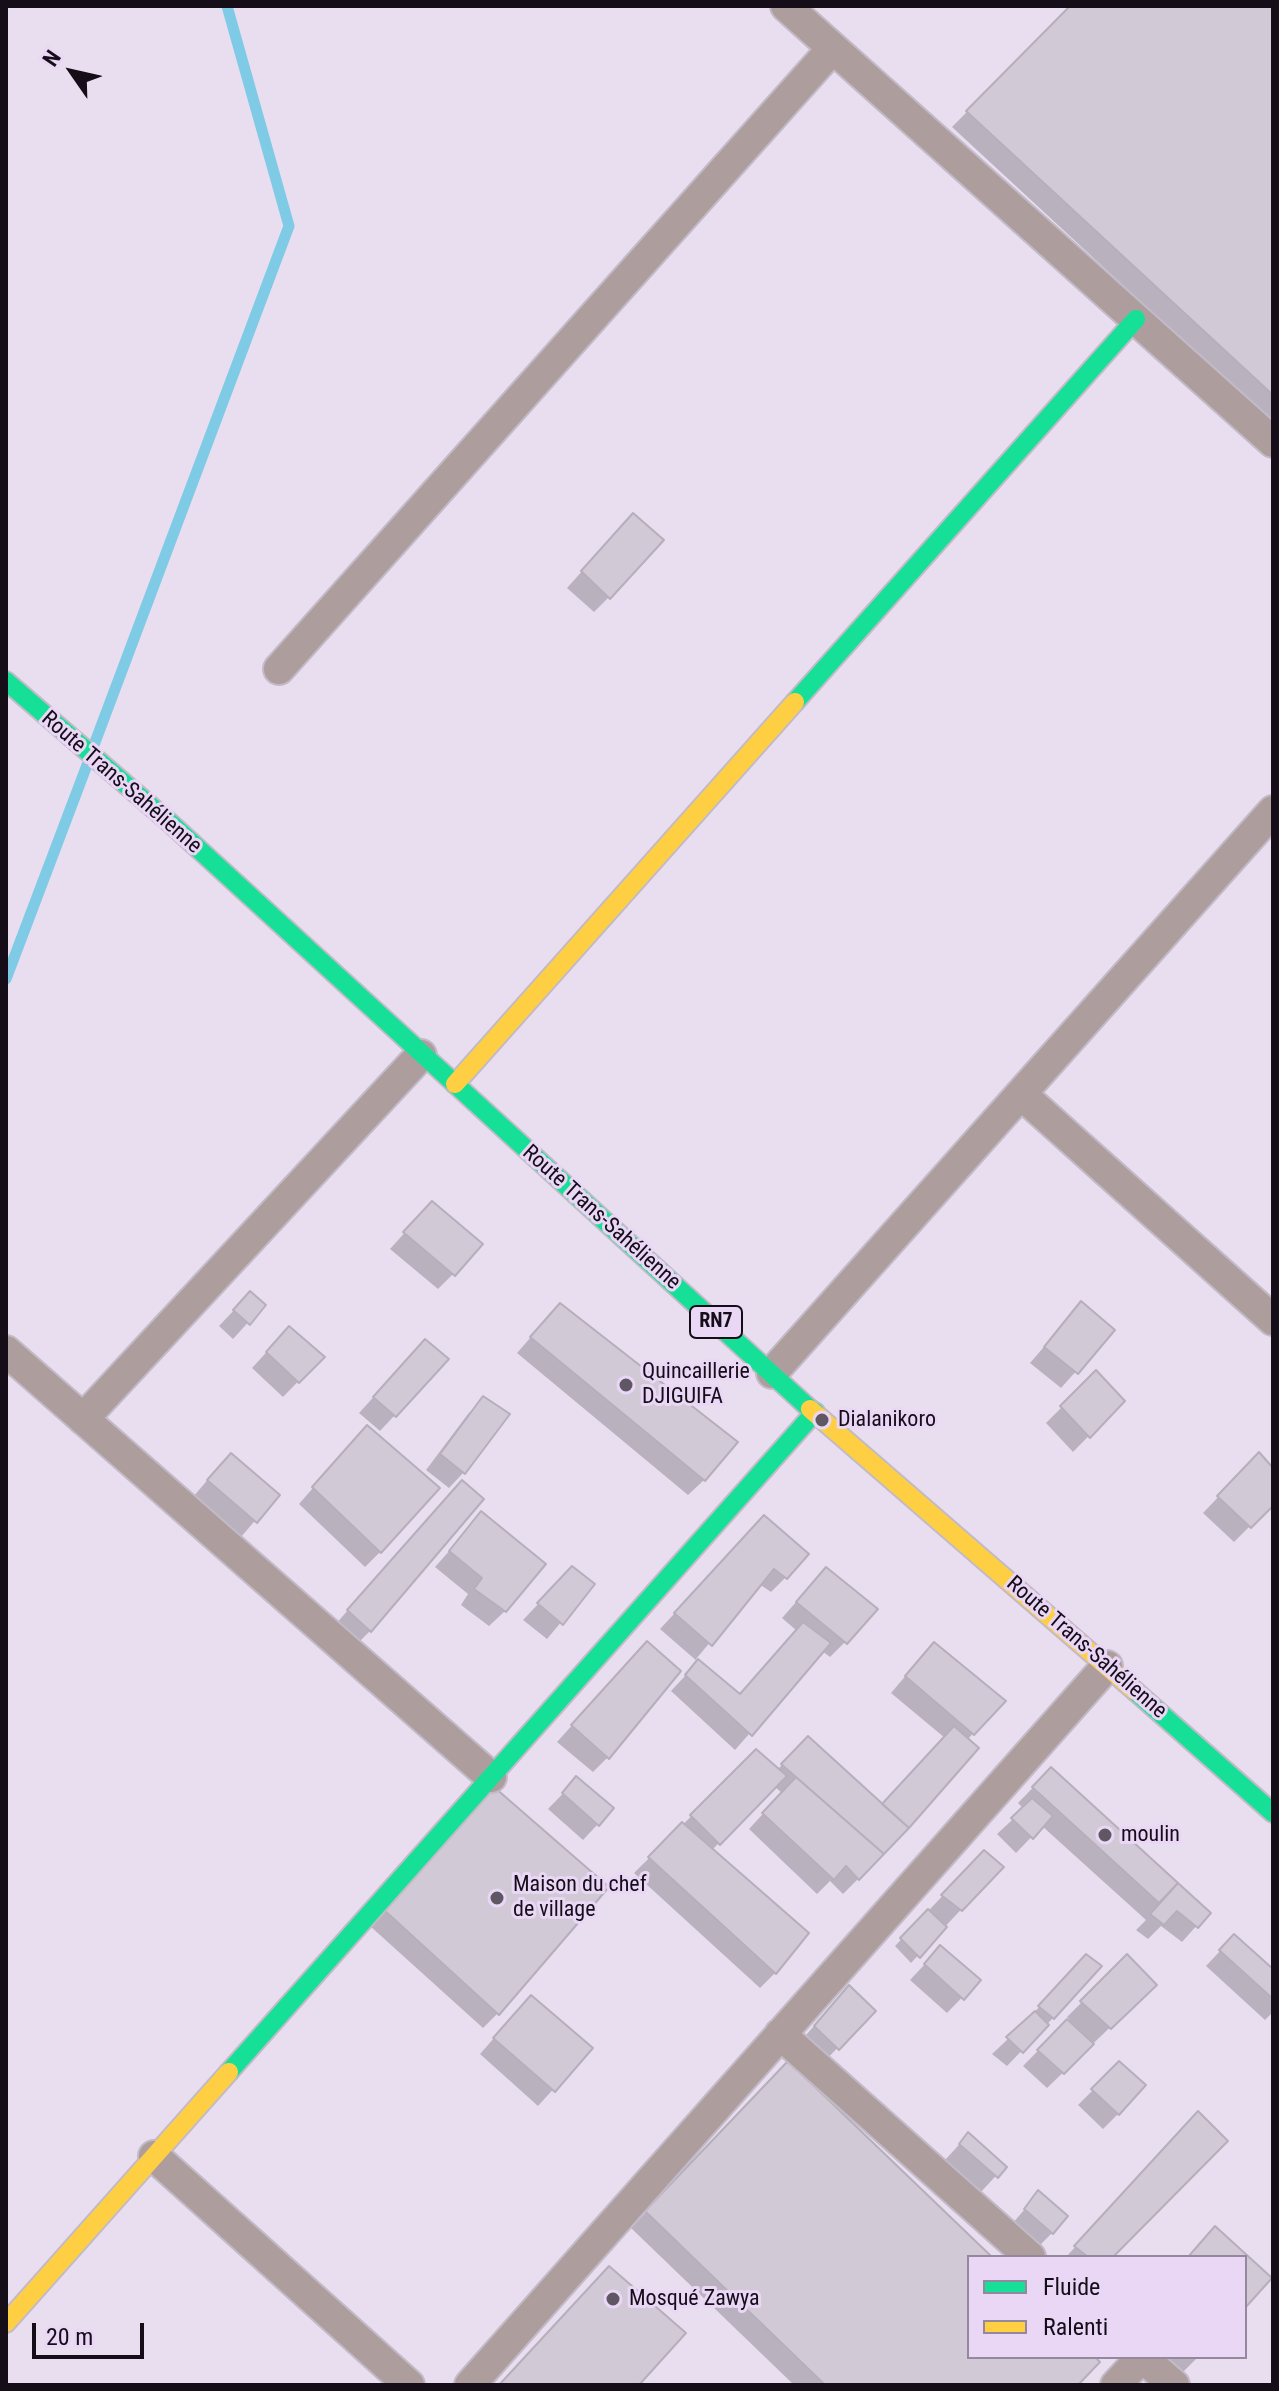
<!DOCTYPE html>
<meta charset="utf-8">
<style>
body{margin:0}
#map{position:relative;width:1279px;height:2391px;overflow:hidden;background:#e9deef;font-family:"Roboto Condensed",sans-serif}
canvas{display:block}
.frame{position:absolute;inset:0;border:8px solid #150e19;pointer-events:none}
.legend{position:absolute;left:967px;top:2255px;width:280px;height:104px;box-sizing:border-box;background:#ead7f6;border:2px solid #95879e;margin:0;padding:10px 14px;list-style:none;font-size:24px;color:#150e19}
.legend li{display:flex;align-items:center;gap:16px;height:40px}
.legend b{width:40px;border:2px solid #95879e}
.north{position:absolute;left:32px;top:32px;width:80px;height:80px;-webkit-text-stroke:6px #ead7f6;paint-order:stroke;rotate:304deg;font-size:22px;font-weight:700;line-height:32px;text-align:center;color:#150e19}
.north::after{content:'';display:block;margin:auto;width:28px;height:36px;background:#150e19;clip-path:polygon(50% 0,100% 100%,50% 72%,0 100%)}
.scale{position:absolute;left:32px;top:2323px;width:112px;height:36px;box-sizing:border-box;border:4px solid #150e19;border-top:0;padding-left:10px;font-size:24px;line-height:28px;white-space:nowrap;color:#150e19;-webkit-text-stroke:6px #ead7f6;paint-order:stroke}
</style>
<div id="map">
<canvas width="1279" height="2391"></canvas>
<div class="frame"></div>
<ul class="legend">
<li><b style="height:10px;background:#16e098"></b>Fluide</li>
<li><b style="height:10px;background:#ffcf43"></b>Ralenti</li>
</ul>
<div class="north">N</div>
<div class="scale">20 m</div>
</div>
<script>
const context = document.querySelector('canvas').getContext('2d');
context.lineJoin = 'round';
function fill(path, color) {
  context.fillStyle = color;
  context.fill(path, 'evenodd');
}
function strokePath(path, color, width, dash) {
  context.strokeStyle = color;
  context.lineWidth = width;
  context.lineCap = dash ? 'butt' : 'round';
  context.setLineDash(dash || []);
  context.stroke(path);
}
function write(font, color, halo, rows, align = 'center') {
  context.font = font + ' "Roboto Condensed",sans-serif';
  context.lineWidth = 6;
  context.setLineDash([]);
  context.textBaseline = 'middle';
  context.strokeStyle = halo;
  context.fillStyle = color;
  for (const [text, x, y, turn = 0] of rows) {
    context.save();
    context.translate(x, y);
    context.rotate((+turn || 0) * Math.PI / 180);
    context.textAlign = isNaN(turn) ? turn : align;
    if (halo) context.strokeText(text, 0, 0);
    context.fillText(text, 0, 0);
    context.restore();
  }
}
fill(new Path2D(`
 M1072,6H1273V424L952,127Z
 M618,531L609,597L594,612L567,588Z
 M417,1219L453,1274L438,1289L390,1249Z
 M1081,1304L1113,1330L1061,1388L1030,1363Z
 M263,1306L233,1339L219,1326L235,1309Z
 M545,1321L704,1480L688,1495L517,1353Z
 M274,1344L322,1357L283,1397L252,1368Z
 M410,1357L395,1415L380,1431L359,1413Z
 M1096,1373L1123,1401L1073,1452L1046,1423Z
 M483,1399L464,1472L449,1488L426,1470L468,1414Z
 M352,1443L380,1552L365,1567L299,1504Z
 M216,1470L277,1495L241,1537L193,1497Z
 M1244,1470L1273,1471V1503L1234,1542L1203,1513Z
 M447,1498L370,1631L355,1646L334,1626Z
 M482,1514L505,1611L489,1626L461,1605L468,1594L435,1567Z
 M749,1533L786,1577L771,1592L759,1584L696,1659L739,1695L797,1631L782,1618L811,1585L845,1642L830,1657L822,1651L735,1750L671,1691L698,1662L660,1629Z
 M557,1584L592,1585L547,1639L523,1620Z
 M632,1659L608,1757L593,1772L557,1742Z
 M919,1660L1003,1701L967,1740L858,1879L843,1894L830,1881L817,1894L749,1829L782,1793L774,1786L711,1851L775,1973L760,1988L634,1873L756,1752L777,1770L808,1739L882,1806L945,1738L891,1693Z
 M1051,1769L1208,1913L1182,1942L1161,1926L1148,1939L1136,1930L1146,1920L1042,1826L1016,1853L997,1834L1024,1809L1018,1803Z
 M577,1779L598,1824L583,1840L548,1809Z
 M479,1805L498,2013L483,2028L370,1926Z
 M1001,1867L911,1963L895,1946L969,1868Z
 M1234,1936L1273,1972V2012L1265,2020L1206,1966Z
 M940,1948L979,1980L947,2013L910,1980Z
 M1127,1957L1154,1985L1047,2088L1023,2066L1069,2019L1067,2017Z
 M1071,1971L1053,2018L1007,2066L992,2054L1025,2023Z
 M834,2003L873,2011L822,2064L800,2042Z
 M516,2013L590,2049L538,2106L480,2054Z
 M1119,2064L1118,2114L1103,2129L1078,2105Z
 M773,2079L989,2257H969V2357H1092L1075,2385H794L631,2228Z
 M1183,2129L1111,2257H1066Z
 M968,2135L1004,2167L981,2192L945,2160Z
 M1039,2193L1052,2233L1037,2248L1011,2225Z
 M1165,2357H1198L1182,2373Z`), '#0003');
strokePath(new Path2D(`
 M94,745L289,226L227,6
 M6,979L87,765`), '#7fcae5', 11);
const building = new Path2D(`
 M1070,6H1273V395L966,111Z
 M633,513L664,540L610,599L581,571Z
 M432,1201L483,1244L455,1276L403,1232Z
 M250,1291L266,1305L250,1325L233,1310Z
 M1081,1301L1115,1330L1078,1374L1044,1347Z
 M560,1303L738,1442L705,1481L530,1337Z
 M289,1326L325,1357L299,1383L266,1352Z
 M425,1339L449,1359L396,1417L373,1397Z
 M1096,1370L1125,1401L1090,1438L1060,1406Z
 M483,1396L510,1414L465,1474L440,1454Z
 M367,1425L440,1488L381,1553L312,1487Z
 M1259,1452L1273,1468V1506L1251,1528L1217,1496Z
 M231,1453L280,1495L257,1523L207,1480Z
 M462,1480L484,1499L371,1632L347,1610Z
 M481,1511L546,1564L506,1612L474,1589L482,1578L449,1551Z
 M764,1515L809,1554L787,1579L774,1569L712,1646L674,1613Z
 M572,1566L595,1584L563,1625L537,1603Z
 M826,1567L878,1609L847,1644L796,1602Z
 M803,1622L831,1643L752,1736L685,1675L698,1659L740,1694Z
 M647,1641L681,1671L609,1759L571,1725Z
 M934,1642L1006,1701L974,1735L905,1676Z
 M954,1726L979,1748L909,1828L882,1804Z
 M808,1736L909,1828L884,1854L781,1764Z
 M756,1749L787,1776L720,1845L690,1815Z
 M1051,1767L1178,1883L1159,1903L1032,1787Z
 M576,1776L614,1808L599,1826L562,1793Z
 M796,1777L884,1854L859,1880L846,1866L834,1880L762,1813Z
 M494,1787L609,1887L499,2015L384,1910Z
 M1032,1798L1053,1816L1033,1839L1011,1818Z
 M682,1822L809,1933L776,1974L648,1857Z
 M984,1850L1004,1867L962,1911L941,1895Z
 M1178,1883L1211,1913L1198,1928L1177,1911L1164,1925L1150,1914Z
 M928,1909L947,1927L920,1958L900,1938Z
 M1234,1934L1273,1969V1999L1219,1950Z
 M940,1945L981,1980L964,2000L924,1964Z
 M1086,1954L1102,1966L1054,2019L1038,2006Z
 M1127,1954L1157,1985L1111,2029L1080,2001Z
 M849,1985L876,2011L839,2050L814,2026Z
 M531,1995L593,2048L555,2092L493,2038Z
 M1035,2011L1049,2025L1023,2053L1006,2037Z
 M1067,2019L1094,2044L1064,2074L1037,2050Z
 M788,2061L992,2257H969V2357H1095L1100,2362L1078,2385H825L645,2211Z
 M1119,2061L1146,2085L1119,2115L1091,2089Z
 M1198,2111L1228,2141L1113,2257H1088L1074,2246Z
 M968,2132L1007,2167L998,2178L959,2144Z
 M1038,2190L1068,2216L1053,2234L1024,2209Z
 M1215,2226L1272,2278L1245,2308V2257H1188Z
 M609,2266L686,2333L639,2385H499Z`);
fill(building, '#d2c9d6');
strokePath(building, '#b6aebb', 2);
const street = new Path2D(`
 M786,6L1273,442
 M279,669L833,48
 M1021,1094L1273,1320
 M6,1351L491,1777
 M772,1373L1273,811
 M83,1419L421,1055
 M780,2034L1030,2257
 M154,2156L409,2385
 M1142,2357L1174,2385
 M470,2385L1107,1666
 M1116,2385L1142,2357`);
const fast = new Path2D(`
 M6,681L168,821L810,1409
 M795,702L1136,319
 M1135,1691L1273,1813
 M229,2072L815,1412`);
const slow = new Path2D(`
 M455,1084L795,702
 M810,1409L1135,1691
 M6,2323L229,2072`);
strokePath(street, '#c2bac7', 34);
strokePath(fast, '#c2bac7', 22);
strokePath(slow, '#c2bac7', 22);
strokePath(street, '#ae9d9d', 30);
strokePath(fast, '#16e098', 18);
strokePath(slow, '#ffcf43', 18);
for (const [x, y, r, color] of [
 [626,1385,8,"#5f5764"],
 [822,1420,8,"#5f5764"],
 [1105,1835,8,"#5f5764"],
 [497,1898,8,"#5f5764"],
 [613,2299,8,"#5f5764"]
]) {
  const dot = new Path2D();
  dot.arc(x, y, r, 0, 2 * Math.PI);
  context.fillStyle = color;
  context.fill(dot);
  strokePath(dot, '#ead7f6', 3);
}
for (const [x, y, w] of [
 [716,1322,52]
]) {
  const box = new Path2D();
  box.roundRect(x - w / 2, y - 16, w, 32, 6);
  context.fillStyle = '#ead7f6';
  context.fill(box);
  strokePath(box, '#150e19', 2);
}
write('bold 20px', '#150e19', null, [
 ["RN7",716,1322]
]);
write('22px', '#150e19', '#ead7f6', [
 ["Route Trans-Sahélienne",121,783,41],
 ["Route Trans-Sahélienne",601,1218,42],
 ["Route Trans-Sahélienne",1086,1648,41]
]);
write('22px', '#150e19', '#ead7f6', [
 ["Quincaillerie",642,1372],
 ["DJIGUIFA",642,1397],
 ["Dialanikoro",838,1420],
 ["moulin",1121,1835],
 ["Maison du chef",513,1885],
 ["de village",513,1910],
 ["Mosqué Zawya",629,2299]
], 'left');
</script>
